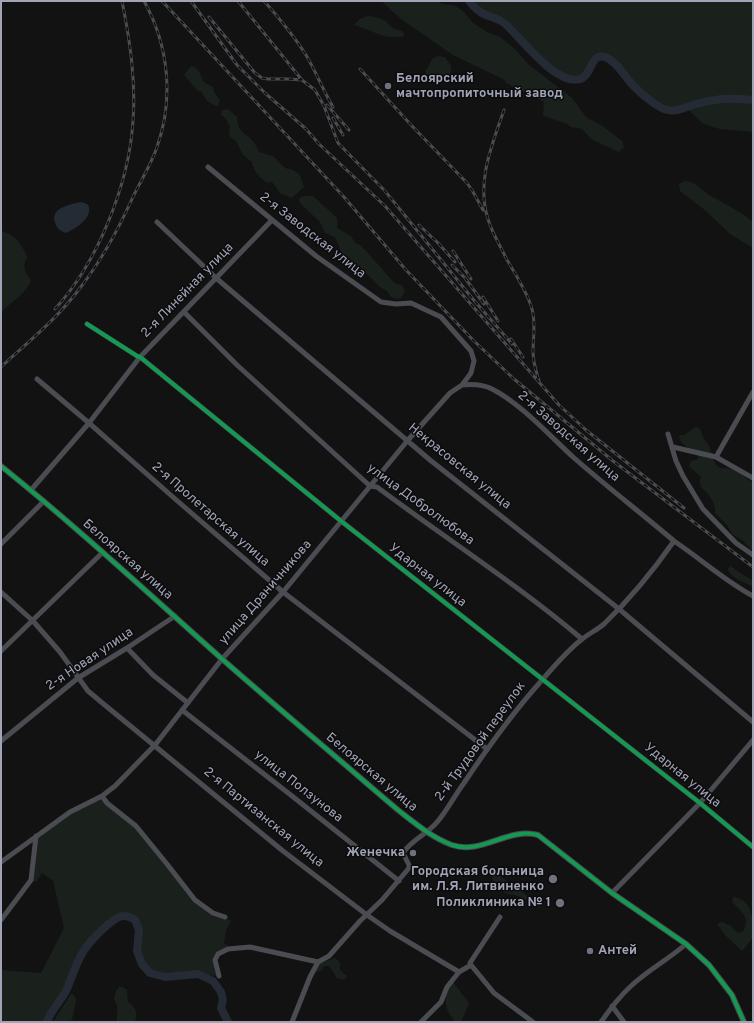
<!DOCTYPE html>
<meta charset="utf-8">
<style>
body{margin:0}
#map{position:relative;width:754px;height:1023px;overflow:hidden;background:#121212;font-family:Overpass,sans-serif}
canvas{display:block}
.frame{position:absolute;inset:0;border:2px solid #a1a4b5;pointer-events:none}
</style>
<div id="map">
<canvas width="754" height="1023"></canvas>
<div class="frame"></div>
</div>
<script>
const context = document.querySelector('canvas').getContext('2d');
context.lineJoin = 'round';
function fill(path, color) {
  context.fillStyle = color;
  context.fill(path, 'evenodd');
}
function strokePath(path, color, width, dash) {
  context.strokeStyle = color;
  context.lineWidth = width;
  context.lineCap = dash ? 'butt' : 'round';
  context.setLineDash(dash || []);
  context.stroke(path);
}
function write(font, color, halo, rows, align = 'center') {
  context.font = font + ' Overpass,sans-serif';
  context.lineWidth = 3;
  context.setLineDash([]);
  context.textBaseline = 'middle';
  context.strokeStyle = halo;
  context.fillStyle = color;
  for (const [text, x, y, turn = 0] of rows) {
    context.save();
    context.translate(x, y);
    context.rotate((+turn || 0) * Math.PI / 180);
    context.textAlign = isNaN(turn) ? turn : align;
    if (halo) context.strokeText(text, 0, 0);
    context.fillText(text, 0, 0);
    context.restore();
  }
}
fill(new Path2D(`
 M381,1H438L442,4L456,6L464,12L473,23L489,33L500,37L515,49L528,64L572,98L586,117L604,127L622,141L624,147L619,152L591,139L582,129L570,127L568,124L543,116L544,102L506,83L505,80L453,55L401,19Z
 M476,1H753V132L720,129L702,123L687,108C669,116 655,104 642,92C637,88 632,85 628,80C622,73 615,60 605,57C590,54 592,77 580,80C578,80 576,79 574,79C543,75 526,41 504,23C496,17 485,16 477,9Z
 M368,16C374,17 380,17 385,21C394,27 388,28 402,31L405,36C386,41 372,30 354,25L360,19Z
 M438,56L445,57L451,66V74L437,81L430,78L425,72L433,58Z
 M191,66C200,68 200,75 204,82L213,87L214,92L220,100L218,106C209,104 205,100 202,92L197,90L184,75Z
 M228,109L237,117C237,131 244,132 252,140C255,143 257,148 259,152L273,156L285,168L293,170L300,175L304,187L292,198L281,194L272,182L267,183C259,177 254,172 252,162L243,155L236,141L231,138L229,133L230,127L226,119L221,115L222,110Z
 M685,181L690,182L695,184L709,195L743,214L753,222V248L730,234L706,211L680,191L679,184Z
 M304,196H313L337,218V228L351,236L355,243L360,245L367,252L390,278L395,283L403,286L405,291L401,298L396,299L391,297L387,291L381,288L364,271L354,266L344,258L335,237L325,233L320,222L300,203L299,198Z
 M1,231C13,233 23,245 27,257C22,268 25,271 31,281C22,298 12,300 1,313Z
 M696,427C702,429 701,433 704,438C705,441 708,443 709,446C712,452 712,461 717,466C721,470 728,467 732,469C740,472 745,479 753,482V551L742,540L733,535L727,525L715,513C716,506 712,499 708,494C702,488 698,487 701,477L689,466L691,461L696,460L699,457C693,448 680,447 679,435H684Z
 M730,566L753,581V587C745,582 731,579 728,569Z
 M102,796L129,819L195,900L231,921L226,930L224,943L229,947L215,960L219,976C212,976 204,974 197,974C173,975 147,985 138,953C137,949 138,945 138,941C138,934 138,927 135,920C132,918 127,916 124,916C113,916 89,942 83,952C77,963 72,978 66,991C60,1002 51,1010 47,1022H1V970L41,973L64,928L53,881L42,873L36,882L31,880L36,836L56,821Z
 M503,870L499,875L529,897L526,900L518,896L505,893L502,891L501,887L494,882L492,878L496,871Z
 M733,897C754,900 753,920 753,938C748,942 747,947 742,951L726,936L717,924L722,922L731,926L738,933L743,931C751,918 741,911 732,902Z
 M335,958L340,962V970L347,976L344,980L336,978L334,973L329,966H324L321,971L315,972L320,963Z
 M453,982L469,1003L461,1022H453L454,1020C443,1008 443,994 453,982Z
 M119,987H123L127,990L128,1002C136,1008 138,1012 135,1022H114L117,1020C116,1011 120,1008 114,999L116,991Z
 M71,994L75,996L76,1001L72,1020L65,1022H53Z`), '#1a211c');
fill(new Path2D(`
 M81,202L87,204L89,207C91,220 76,228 66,233C60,231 56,228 55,222C50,208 71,204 81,202Z`), '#242b34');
strokePath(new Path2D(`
 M469,1C473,6 477,10 482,13C489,17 498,18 504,23C521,37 555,86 580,79C592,76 590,53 605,57C616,61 623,74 631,83C638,91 654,105 664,109C676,113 682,108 693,105C702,102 713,100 723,99C732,98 743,99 753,100
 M47,1022C51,1010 60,1002 66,991C72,978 76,963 83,952C89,942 113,916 124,916C127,916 132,918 135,920L139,930L137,951L142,964L150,973L165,977L198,974L213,981L221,992L223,1000L221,1008L228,1022`), '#242b34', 8);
strokePath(new Path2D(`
 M208,167L316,256L381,302L396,304L411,303L441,317L471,351L474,361L471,373L462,385C472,384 482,384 492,389C520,403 550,436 573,457C606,486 641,513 674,541C701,559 725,581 753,596
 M157,222L216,278L430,460L619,609L753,722
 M184,312L237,365L370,486L377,487C445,538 517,584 582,639
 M87,324L137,356L140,357L341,521L700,803L753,847
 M37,379L89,423L174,498L283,592L487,749
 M668,434L676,461L683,476L703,509L736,543L753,555
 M673,447L716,457L753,478
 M716,457L753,392
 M31,490L89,423L140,357L272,220
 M1,544L44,501
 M1,592L33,621L60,652L88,691L106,706L283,851L367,915L390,931L459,972L471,965L494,993L533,1022
 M127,648L153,675L188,703
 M1,651L102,553
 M182,710L292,796L399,881
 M1,741L78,678L127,648L175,616
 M102,796L107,803L136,826L167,864L195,900L213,913L225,917
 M1,862L70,812L102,796L115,786L155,745L222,659L283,592L408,440L450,393L462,385
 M612,893L700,803L753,740
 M1,920L31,880L36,836
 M471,965L470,963L500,917
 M219,976L215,960L218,954L228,949L250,947L318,962
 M612,1006L624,1022
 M292,1022L310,977L318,962L329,956L360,921L382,900L409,868V865L403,853C412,839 428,834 438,821C448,809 455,795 464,783C488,747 514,711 543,679C555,665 567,651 581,640C588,634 597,630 604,624C630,599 653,571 674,541
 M421,1022L441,1002L447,987L459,972
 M601,1022C610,1009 620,996 631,986C648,970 669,959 686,944`), '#4b4c52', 5);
strokePath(new Path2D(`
 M1,466C77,527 149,594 222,659C255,688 289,717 323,746C348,767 373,789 398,810C416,824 431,837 452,845C482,855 508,827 538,835L612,893L686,944L709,965L732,995L744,1022`), '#4b4c52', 6);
const rail = new Path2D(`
 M162,1L344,197L406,270L473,340L514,379L613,461L753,567
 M191,1L237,65L265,93L306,129L319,144L385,206L559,405L586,430L684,508
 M238,1L302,80
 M264,1C279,18 294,36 306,55C316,72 323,90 333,107
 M209,17L255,73L262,78L268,79H289L302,80L315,90L324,106L338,143L385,191L472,298L512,344
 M360,69L412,126L467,183L472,190L483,210
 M327,105L349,130
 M504,110C492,145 476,182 488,219C492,233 500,245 506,258C515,274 527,291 532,309C536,324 533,337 533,352C533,362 536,371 539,381
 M333,118L343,135
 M419,225L438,243L455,262
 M453,251L471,279
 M452,265L465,278L484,304
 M483,297L498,321
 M55,309C98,262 129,184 133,121C136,81 130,41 122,1
 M511,339L523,357
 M1,367C28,342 58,318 80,288C101,261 118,230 132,199C140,182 151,165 157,147C174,99 169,46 144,1`);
strokePath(rail, '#4b4c50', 3);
strokePath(rail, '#0c0c0e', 1.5, [4.5]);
strokePath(new Path2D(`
 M87,324L137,356L140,357L341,521L700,803L753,847
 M1,466C77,527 149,594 222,659C255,688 289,717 323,746C348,767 373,789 398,810C416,824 431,837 452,845C482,855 508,827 538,835L612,893L686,944L709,965L732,995L744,1022`), '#139951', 4);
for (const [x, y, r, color] of [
 [388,86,4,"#6f717c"],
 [413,853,4,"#6f717c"],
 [553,879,5,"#6f717c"],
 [560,903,5,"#6f717c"],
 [590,951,4,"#6f717c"]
]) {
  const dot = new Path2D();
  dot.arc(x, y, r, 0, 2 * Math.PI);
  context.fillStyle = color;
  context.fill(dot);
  strokePath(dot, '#0c0c0e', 1.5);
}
write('bold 13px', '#a1a4b5', '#0c0c0e', [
 ["Белоярский",396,79,"left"],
 ["мачтопропиточный завод",396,94,"left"],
 ["Женечка",405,853],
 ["Городская больница",544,872],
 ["им. Л.Я. Литвиненко",544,887],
 ["Поликлиника № 1",551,903],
 ["Антей",598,951,"left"]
], 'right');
write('13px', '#a1a4b5', '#0c0c0e', [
 ["2-я Заводская улица",312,236,38],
 ["2-я Линейная улица",188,291,-46],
 ["2-я Заводская улица",568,437,41],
 ["Некрасовская улица",459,467,39],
 ["улица Добролюбова",420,505,36],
 ["2-я Пролетарская улица",210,515,41],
 ["Белоярская улица",127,560,41],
 ["Ударная улица",427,576,38],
 ["улица Драничникова",266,593,-49],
 ["2-я Новая улица",90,660,-34],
 ["2-й Трудовой переулок",481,742,-54],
 ["Белоярская улица",371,773,40],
 ["Ударная улица",682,776,39],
 ["улица Ползунова",298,787,38],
 ["2-я Партизанская улица",263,818,39]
]);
</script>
